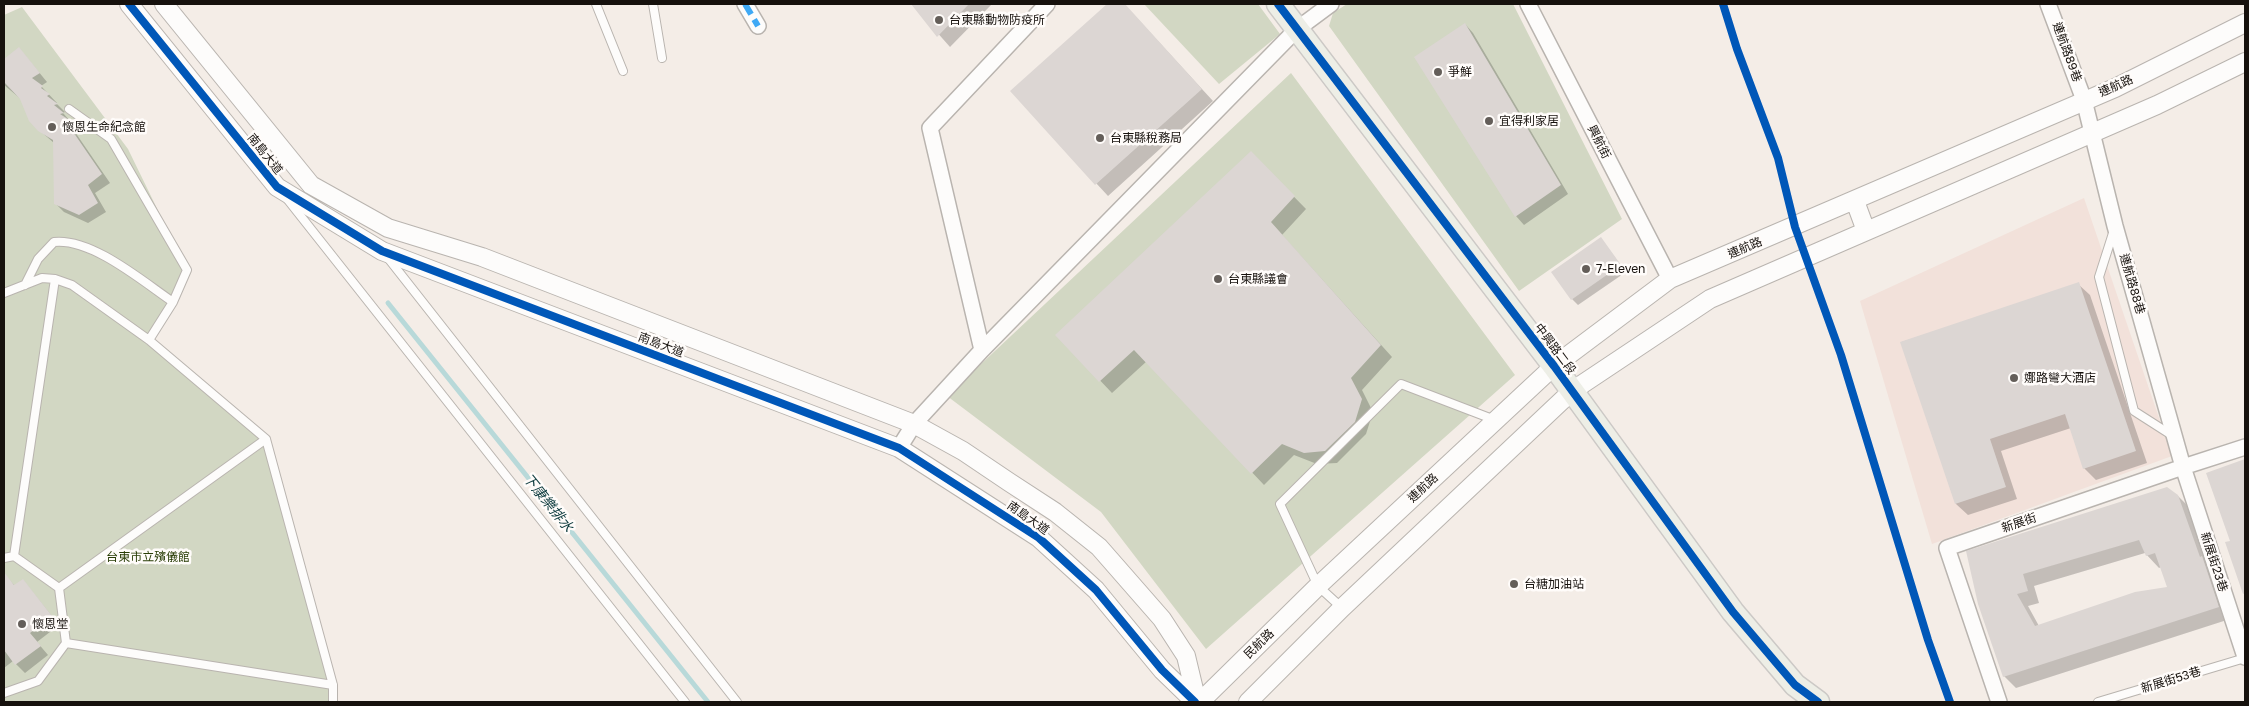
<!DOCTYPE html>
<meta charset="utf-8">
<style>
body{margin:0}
#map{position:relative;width:2249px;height:706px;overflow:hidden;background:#f4ede7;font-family:"Golos Text",sans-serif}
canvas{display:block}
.frame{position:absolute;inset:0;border:5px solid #16110d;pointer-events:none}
</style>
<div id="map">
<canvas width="2249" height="706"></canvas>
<div class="frame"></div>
</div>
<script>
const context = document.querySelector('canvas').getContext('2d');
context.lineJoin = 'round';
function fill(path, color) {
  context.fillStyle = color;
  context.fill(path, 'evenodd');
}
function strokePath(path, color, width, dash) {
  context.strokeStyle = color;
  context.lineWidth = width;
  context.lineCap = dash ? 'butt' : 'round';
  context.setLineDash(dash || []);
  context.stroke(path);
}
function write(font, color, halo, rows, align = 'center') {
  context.font = font + ' "Golos Text","Noto Sans TC",sans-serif';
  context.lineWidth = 5;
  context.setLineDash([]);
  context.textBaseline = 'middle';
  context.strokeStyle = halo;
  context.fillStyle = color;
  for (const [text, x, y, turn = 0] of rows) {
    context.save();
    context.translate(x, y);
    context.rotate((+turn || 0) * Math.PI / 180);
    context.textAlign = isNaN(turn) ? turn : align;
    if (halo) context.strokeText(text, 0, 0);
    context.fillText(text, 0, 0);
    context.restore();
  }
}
fill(new Path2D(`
 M2084,198L2172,456L1932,544L1860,301Z`), '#f2e1da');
fill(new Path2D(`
 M1144,4H1258L1280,34L1219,84Z
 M1347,4H1513L1622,219L1519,291L1329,26L1333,13Z
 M22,7L128,149L187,270L149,340L266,439L333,685V702H4V15Z
 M1291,73L1515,375L1206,649L1101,512L947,396Z`), '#d2d7c3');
fill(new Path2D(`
 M912,4H992L950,47Z
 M1109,4H1124L1213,101L1108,196L1011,91Z
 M1465,24L1473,33L1568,194L1524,225L1516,216Z
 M19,48L47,82L41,86L57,103H56L65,112L63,113L78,130L75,132L110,183L95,193L106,212L88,223L64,212L55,203L54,143L39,130L22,100L4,85V61Z
 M1251,153L1306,209L1282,235L1392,357L1362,390L1373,412L1366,434L1337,463L1317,464L1294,455L1264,485L1147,361L1112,393L1057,335Z
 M1601,239L1626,272L1578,305L1572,299Z
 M2078,284L2090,295L2147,463L2096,480L2084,468L2071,428L2001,451L2017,499L1968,515L1956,504L1902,342Z
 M2245,461V596L2227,543L2232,542L2208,473Z
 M2178,496L2190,508L2230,619L2016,688L2004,676L1967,552ZM2145,553L2159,568L2161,567L2168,588L2039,626L2028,606L2039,603L2034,586Z
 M6,576L15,586L23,580L59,625L37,642L48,655L25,673L13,661L4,668V577Z`), '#0003');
strokePath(new Path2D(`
 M388,303L708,702`), '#b8d9d9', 5);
fill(new Path2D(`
 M911,4H969L937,37Z
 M1107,4H1125L1202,89L1095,185L1010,91Z
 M1465,23L1561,185L1515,217L1414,57Z
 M19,47L40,73L32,78L43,86L41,88L50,94L47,96L58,104L54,105L64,113L60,114L71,121L67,123L102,174L88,185L98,203L79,215L54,204L53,140L38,131L29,121L20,99L4,82V59Z
 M1251,151L1295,196L1271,222L1381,345L1351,378L1362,399L1355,422L1325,451L1304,453L1282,444L1251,474L1134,350L1099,382L1055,335Z
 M1601,237L1621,265L1571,300L1551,272Z
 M2079,282L2136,451L2083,469L2065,414L1990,439L2006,487L1955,504L1900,342Z
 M2245,459V593L2243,594L2225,542L2230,541L2206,473Z
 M2167,487L2178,495L2200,557L2202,556L2219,607L2003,677L1978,604L1966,551ZM2139,540L2146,556L2155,553L2167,587L2135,592L2035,626L2017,594L2028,591L2023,574Z
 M4,572L14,585L23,579L52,616L30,633L41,646L15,665L4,650Z`), '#dcd6d3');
const service = new Path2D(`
 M596,4L623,71
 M653,4L662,58
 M69,109L111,139L187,270L173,302L149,340
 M288,200L685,702
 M2114,230L2099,277L2134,411L2173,436
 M388,258L737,702
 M55,279L14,556L59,588L266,439
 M25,285L38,259L54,242C92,238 142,281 173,302
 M4,293L42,278L55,279L72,285L149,340L266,439L333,685V702
 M4,558L14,556
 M59,588L66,643
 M1342,608L1318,586L1280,504L1401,384L1495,420
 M4,693L38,681L66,643L333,685
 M2098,702L2245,658`);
const minor = new Path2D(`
 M745,4L758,26
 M1528,4L1670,279
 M2048,4L2084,100L2115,226L2183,467L2245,657
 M982,350L930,128L1047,4
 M899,448L914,424L982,350L1296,30L1331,4
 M1999,702L1947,548L2183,467L2245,447`);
const tertiary = new Path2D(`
 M129,4L277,187L382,251L899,448L1039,538L1096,590L1162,670L1195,702
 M164,4L311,185L388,228L482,257L914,424L963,451L1009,482L1055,512L1099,547L1162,619L1186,656L1197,702
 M1855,201L1866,231
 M1200,702L1318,586L1554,366L1670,279L2115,88L2245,23
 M1248,702L1342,608L1572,391L1710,299L2157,105L2245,62`);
const primary = new Path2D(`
 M1278,4L1554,366L1733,612L1795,685L1818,702`);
strokePath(service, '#b9b4af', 10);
strokePath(minor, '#b9b4af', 18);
strokePath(tertiary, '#b9b4af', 20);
strokePath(primary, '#ccc9c6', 25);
strokePath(service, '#fdfcfb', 8);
strokePath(minor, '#fdfcfb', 15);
strokePath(tertiary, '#fdfcfb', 18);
strokePath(primary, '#edeee6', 22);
strokePath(new Path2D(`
 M745,4L758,26`), '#3fa9f5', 6, [12, 6]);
strokePath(new Path2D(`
 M129,4L277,187L382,251L899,448L1039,538L1096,590L1162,670L1195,702
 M1278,4L1554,366L1733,612L1795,685L1818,702
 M1723,4L1737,49L1778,158L1795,227L1841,355L1928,640L1950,702`), '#0057b8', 8);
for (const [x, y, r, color] of [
 [939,20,5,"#645e59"],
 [1438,72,5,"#645e59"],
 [1489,121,5,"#645e59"],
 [52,127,5,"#645e59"],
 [1100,138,5,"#645e59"],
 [1586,269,5,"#645e59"],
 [1218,279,5,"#645e59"],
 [2014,378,5,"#645e59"],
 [1514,584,5,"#645e59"],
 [22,624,5,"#645e59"]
]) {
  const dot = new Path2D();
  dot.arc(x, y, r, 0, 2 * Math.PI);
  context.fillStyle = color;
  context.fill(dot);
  strokePath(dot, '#fffcfa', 2);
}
write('12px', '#16110d', '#fffcfa', [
 ["台東縣動物防疫所",949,20],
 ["爭鮮",1448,72],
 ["宜得利家居",1499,121],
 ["懷恩生命紀念館",62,127],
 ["台東縣稅務局",1110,138],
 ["7-Eleven",1596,269],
 ["台東縣議會",1228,279],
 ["娜路彎大酒店",2024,378],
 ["台糖加油站",1524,584],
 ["懷恩堂",32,624]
], 'left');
write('12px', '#16110d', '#fffcfa', [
 ["連航路89巷",2067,52,70],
 ["連航路",2116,86,-24],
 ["興航街",1599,142,63],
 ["南島大道",265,154,51],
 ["連航路",1745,248,-23],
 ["連航路88巷",2132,284,74],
 ["南島大道",661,345,21],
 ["中興路二段",1555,349,53],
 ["連航路",1423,488,-43],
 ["南島大道",1028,518,35],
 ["新展街",2019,523,-19],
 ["新展街23巷",2214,562,72],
 ["民航路",1259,644,-44],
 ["新展街53巷",2171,680,-17]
]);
write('12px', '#293d06', '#fffcfa', [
 ["台東市立殯儀館",148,557]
]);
write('italic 14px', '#0d3b3e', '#fffcfa', [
 ["下康樂排水",548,503,51]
]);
</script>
